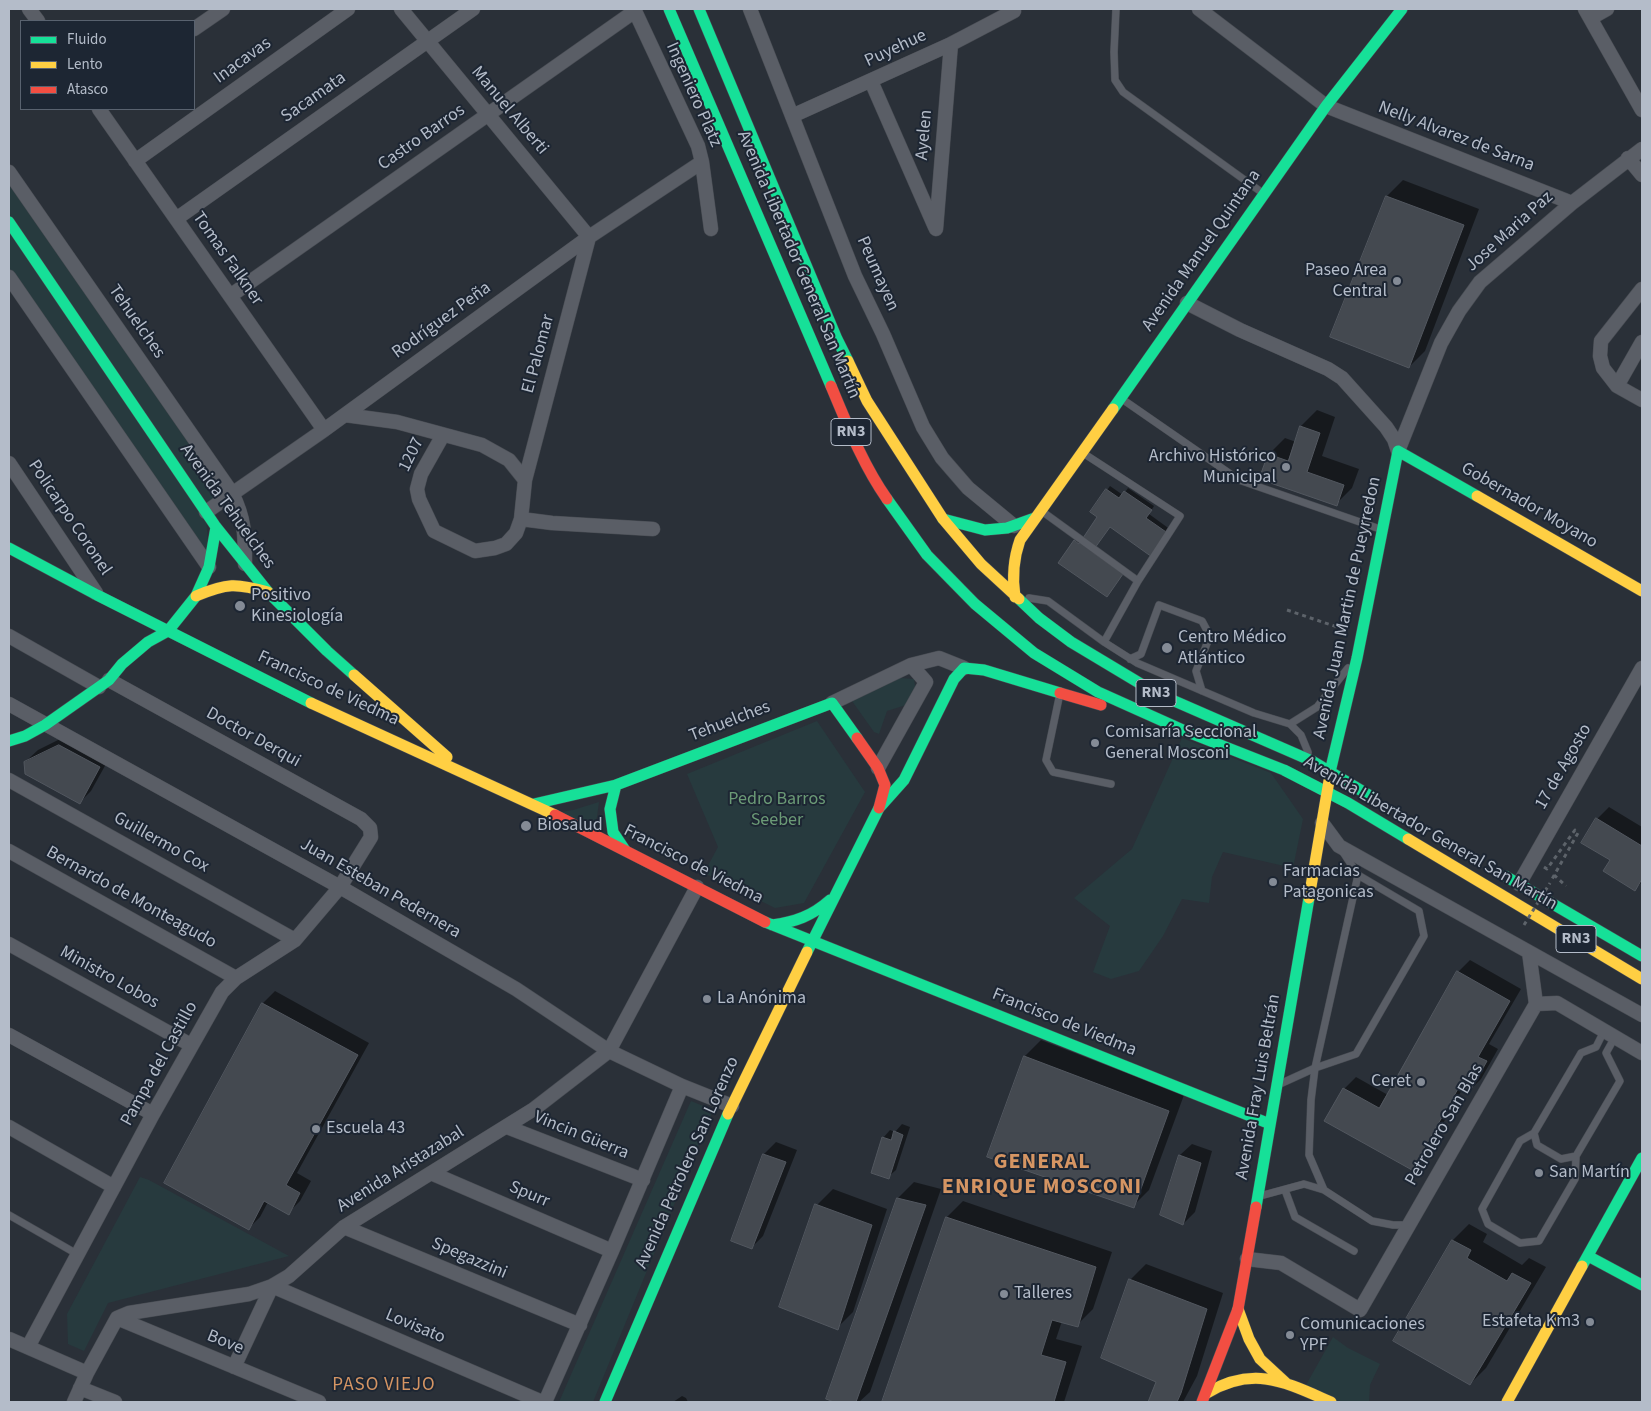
<!DOCTYPE html>
<meta charset="utf-8">
<style>
body{margin:0}
#map{position:relative;width:1651px;height:1411px;overflow:hidden;background:#2a3038;font-family:"Source Sans 3",sans-serif}
canvas{display:block}
.frame{position:absolute;inset:0;border:10px solid #b4bcc9;pointer-events:none}
.legend{position:absolute;left:20px;top:20px;width:175px;height:90px;box-sizing:border-box;background:#1d2633;border:1px solid #59626f;margin:0;padding:6px 9px;list-style:none;font-size:15px;color:#b4bcc9}
.legend li{display:flex;align-items:center;gap:10px;height:25px}
.legend b{width:25px;border:1px solid #59626f}
</style>
<div id="map">
<canvas width="1651" height="1411"></canvas>
<div class="frame"></div>
<ul class="legend">
<li><b style="height:6px;background:#16e098"></b>Fluido</li>
<li><b style="height:6px;background:#ffcf43"></b>Lento</li>
<li><b style="height:6px;background:#f24e42"></b>Atasco</li>
</ul>
</div>
<script>
const context = document.querySelector('canvas').getContext('2d');
context.lineJoin = 'round';
function fill(path, color) {
  context.fillStyle = color;
  context.fill(path, 'evenodd');
}
function strokePath(path, color, width, dash) {
  context.strokeStyle = color;
  context.lineWidth = width;
  context.lineCap = dash ? 'butt' : 'round';
  context.setLineDash(dash || []);
  context.stroke(path);
}
function write(font, color, halo, rows, align = 'center') {
  context.font = font + ' "Source Sans 3",sans-serif';
  context.lineWidth = 4;
  context.setLineDash([]);
  context.textBaseline = 'middle';
  context.strokeStyle = halo;
  context.fillStyle = color;
  for (const [text, x, y, turn = 0] of rows) {
    context.save();
    context.translate(x, y);
    context.rotate((+turn || 0) * Math.PI / 180);
    context.textAlign = isNaN(turn) ? turn : align;
    if (halo) context.strokeText(text, 0, 0);
    context.fillText(text, 0, 0);
    context.restore();
  }
}
fill(new Path2D(`
 M9,172L232,493L206,512L209,567L9,277Z
 M900,678L914,679L916,692L906,705L887,711L879,734L874,732L852,701L869,691Z
 M817,721L865,792L804,903L775,908L704,873L718,847L687,774Z
 M1182,738L1271,773L1303,819L1293,868L1223,852L1212,877L1209,903L1182,899L1163,936L1139,971L1111,979L1093,972L1110,926L1074,898L1132,849Z
 M599,802L597,817L590,836L548,814L573,810Z
 M691,1101L713,1110L593,1402H559Z
 M140,1177L149,1180L289,1256L108,1303L84,1351L68,1344L67,1314Z
 M1333,1337L1348,1348L1380,1364L1370,1385L1369,1402H1333L1306,1385Z`), '#273a3e');
fill(new Path2D(`
 M1403,180L1479,209L1425,351L1409,367L1332,336L1387,196Z
 M1317,410L1335,417L1322,456L1359,469L1352,488L1336,504L1269,454L1285,438L1296,442L1301,426Z
 M1110,486L1123,495L1128,488L1154,506L1149,514L1171,530L1155,552L1110,526L1095,548L1125,570L1059,563L1078,538L1083,541L1099,517L1092,511Z
 M72,733L111,755L91,791L79,803L25,762L38,750Z
 M1609,807L1642,827V882L1635,889L1611,860L1597,819Z
 M1470,960L1521,989L1489,1044L1498,1049L1481,1079L1469,1091L1463,1088L1424,1157L1412,1169L1344,1089L1356,1077L1388,1095L1458,972Z
 M275,991L369,1043L297,1173L311,1181L300,1201L288,1213L268,1202L260,1217L249,1228L165,1183L263,1003Z
 M1041,1040L1184,1095L1149,1190L1133,1206L988,1157L1025,1056Z
 M902,1124L910,1127L896,1170L888,1177L883,1138L890,1130L895,1132Z
 M776,1142L797,1150L763,1236L751,1248L733,1241L764,1154Z
 M1192,1144L1212,1151L1195,1212L1183,1224L1180,1155Z
 M914,1182L941,1189L870,1392L859,1402H838L828,1399L898,1198Z
 M833,1189L887,1209L853,1312L837,1328L817,1205Z
 M963,1201L1112,1252L1093,1309L1077,1325L1062,1321L1056,1339L1082,1346L1064,1402H883L947,1217Z
 M1469,1224L1487,1234L1483,1242L1522,1265L1529,1258L1546,1267L1486,1368L1470,1384L1394,1340L1453,1240Z
 M1146,1264L1223,1293L1197,1376L1183,1402H1149L1158,1381L1130,1280Z
 M682,1396L686,1398L688,1402H673Z`), '#0007');
const building = new Path2D(`
 M1386,196L1464,225L1409,368L1330,337Z
 M1300,426L1320,433L1307,472L1344,485L1337,506L1259,479L1268,454L1288,461Z
 M1106,489L1119,498L1124,491L1152,510L1146,518L1169,534L1152,557L1110,527L1092,552L1123,574L1107,597L1058,563L1074,540L1079,544L1097,517L1090,512Z
 M59,745L100,767L80,804L25,774L24,762Z
 M1596,818L1642,846V879L1635,891L1603,871L1610,860L1581,843Z
 M1457,971L1510,1001L1478,1057L1487,1061L1469,1093L1459,1087L1412,1170L1324,1121L1343,1088L1379,1108Z
 M262,1003L358,1055L286,1185L300,1193L289,1215L264,1201L249,1230L164,1183Z
 M1024,1056L1169,1111L1134,1208L987,1157Z
 M894,1131L903,1135L889,1179L871,1173L882,1137L891,1140Z
 M763,1154L786,1162L752,1249L731,1241Z
 M1179,1155L1201,1163L1183,1225L1160,1215Z
 M897,1198L926,1205L856,1402H834L826,1399Z
 M815,1204L872,1225L838,1330L779,1307Z
 M946,1217L1096,1267L1078,1327L1052,1320L1041,1355L1066,1362L1054,1402H882Z
 M1452,1240L1471,1250L1467,1258L1507,1281L1512,1273L1531,1283L1470,1385L1393,1341Z
 M1129,1279L1207,1309L1181,1393L1177,1402H1148L1156,1382L1101,1358Z`);
fill(building, '#444950');
strokePath(building, '#52575f', 1);
const lane = new Path2D(`
 M1116,9L1114,52L1115,80L1123,92L1264,194
 M1122,399L1239,480L1380,529
 M1083,453L1180,516L1138,581L1104,642
 M1043,512L1138,581
 M1029,598L1048,601L1104,642L1137,663L1254,713L1290,724L1317,707L1348,668
 M1130,659L1141,654L1159,605L1202,621L1210,636L1196,671L1202,691
 M1059,698L1046,760L1053,772L1111,784
 M1290,724L1301,735L1308,752
 M1343,852L1358,875L1315,1068L1311,1100L1309,1155L1324,1190L1372,1221L1393,1225H1408
 M1604,1031L1596,1047L1581,1053L1534,1133L1520,1141L1482,1209L1488,1224L1520,1243L1539,1241L1575,1179L1576,1156L1620,1081L1606,1053L1615,1037
 M1282,1083L1315,1068L1356,1054L1424,936L1419,911L1358,875
 M1534,1133L1537,1145L1561,1159L1576,1156
 M1285,1190L1295,1217L1354,1251
 M1260,1196L1304,1184L1324,1190
 M9,1215L77,1254`);
const street = new Path2D(`
 M29,9L38,21
 M401,9L589,237
 M634,9L698,146L702,162L711,229
 M750,9L855,276L883,334L923,427L942,458L968,488L1014,526
 M1199,9L1326,106L1572,203
 M1585,9L1642,110
 M1591,18L1607,9
 M194,29L223,9
 M871,81L935,227
 M99,109L324,430
 M792,116L951,44L1014,11L1013,9
 M1628,158L1642,175
 M135,161L348,9
 M9,172L232,493C245,519 245,535 245,564
 M176,219L473,9
 M936,229L951,44
 M589,237L525,480L521,519L552,523L653,529
 M9,277L209,567
 M1642,289L1601,341L1600,356L1603,368L1617,386L1642,400
 M230,296L635,11
 M1187,303L1240,330L1328,369L1342,378L1386,427L1394,439L1398,451
 M1617,386L1642,342
 M345,415L397,422L482,445L509,460L525,480
 M443,435L421,474L417,489L419,499L434,531L475,551L495,548L506,544L516,533L521,519
 M1398,451L1441,343L1459,311L1480,282L1572,203L1642,149
 M9,463L96,593
 M206,512L324,430L589,237L702,162
 M9,636L99,687
 M832,703L911,665L939,658L964,668
 M9,704L340,887L516,989L609,1051L682,1086L732,1106
 M878,768L926,682L911,665
 M9,780L295,940
 M1322,823L1339,846L1642,1015
 M9,851L236,978
 M1519,884L1642,668
 M9,944L191,1045
 M1536,1004L1557,1003L1642,1053
 M9,1035L153,1114
 M9,1127L114,1187
 M507,1127L643,1180
 M431,1173L612,1251
 M344,1227L580,1325
 M1247,1259L1281,1263L1360,1310L1536,1004L1529,952
 M117,1318L319,1402
 M9,1339L87,1373
 M28,1347L153,1114L222,992L236,978L295,940L340,887L371,837L370,828L361,819L109,680
 M234,1367L272,1286L542,1402
 M80,1388L115,1402
 M74,1402L87,1373L117,1318L129,1313L249,1294L272,1286L289,1276L344,1227L534,1109L609,1051L697,887
 M545,1402L612,1251L682,1086`);
const fast = new Path2D(`
 M669,9L831,386
 M699,9L837,339L848,361
 M9,222L216,527L268,592L327,651L354,675
 M1113,409L1326,106L1402,9
 M887,499L927,555L975,604L1034,653L1098,692L1185,731L1284,770L1348,803L1408,839
 M943,519L985,530L1007,528L1035,518
 M9,548L97,595L311,703
 M1019,599L1039,618L1071,642L1156,693L1312,761L1372,797
 M9,741L25,736L45,725L109,680L122,664L148,642L168,631L196,596L209,567L216,527
 M1330,772L1357,658L1398,451L1477,496
 M616,785L610,809L613,832L625,850
 M534,804L616,785L832,703L857,738
 M1505,876L1642,956
 M765,922L1270,1124
 M772,925C795,922 812,916 830,900
 M807,952L879,808L904,780L954,679L964,668L984,670L1060,693
 M1256,1207L1309,898
 M1588,1256L1642,1285
 M1582,1266L1642,1158
 M605,1402L728,1114`);
const slow = new Path2D(`
 M848,361L867,401L943,519L981,564L1019,599
 M1477,496L1642,591
 M196,596C227,583 236,583 268,592
 M1015,597C1012,577 1013,560 1020,540L1113,409
 M354,675L447,757
 M311,703L555,815
 M1408,839L1642,979
 M1309,898L1330,775
 M728,1114L807,952
 M1238,1309L1249,1339L1260,1359L1286,1383
 M1207,1393C1254,1365 1285,1382 1331,1402
 M1507,1402L1582,1266`);
const jam = new Path2D(`
 M831,386C847,424 863,465 887,499
 M1060,693L1101,705
 M857,738L878,768L885,785L879,808
 M555,815L765,922
 M1202,1402L1238,1309L1256,1207`);
strokePath(lane, '#484c53', 8);
strokePath(street, '#484c53', 15);
strokePath(fast, '#484c53', 12);
strokePath(slow, '#484c53', 12);
strokePath(jam, '#484c53', 12);
strokePath(new Path2D(`
 M1287,610L1346,630
 M1544,867L1547,869L1575,830L1578,833L1552,879
 M1554,875L1566,886`), '#5d636a', 3, [4, 4]);
strokePath(lane, '#5a5e66', 7);
strokePath(street, '#5a5e66', 14);
strokePath(fast, '#16e098', 11);
strokePath(slow, '#ffcf43', 11);
strokePath(jam, '#f24e42', 11);
strokePath(new Path2D(`
 M1524,925L1550,883`), '#5d636a', 3, [4, 4]);
for (const [x, y, r, color] of [
 [1397,281,5,"#848b96"],
 [1286,467,5,"#848b96"],
 [240,606,6,"#848b96"],
 [1167,648,6,"#848b96"],
 [1095,743,5,"#848b96"],
 [526,826,6,"#848b96"],
 [1273,882,5,"#848b96"],
 [707,999,5,"#848b96"],
 [1421,1082,5,"#848b96"],
 [316,1129,5,"#848b96"],
 [1539,1173,5,"#848b96"],
 [1004,1294,5,"#848b96"],
 [1590,1322,5,"#848b96"],
 [1290,1335,5,"#848b96"]
]) {
  const dot = new Path2D();
  dot.arc(x, y, r, 0, 2 * Math.PI);
  context.fillStyle = color;
  context.fill(dot);
  strokePath(dot, '#1d2633', 2);
}
for (const [x, y, w] of [
 [851,432,40],
 [1156,693,40],
 [1576,939,40]
]) {
  const box = new Path2D();
  box.roundRect(x - w / 2, y - 13.5, w, 27, 4);
  context.fillStyle = '#1d2633';
  context.fill(box);
  strokePath(box, '#b4bcc9', 1);
}
write('bold 16px', '#b4bcc9', null, [
 ["RN3",851,432],
 ["RN3",1156,693],
 ["RN3",1576,939]
]);
write('18px', '#b4bcc9', '#1d2633', [
 ["Puyehue",896,49,-25],
 ["Inacavas",243,61,-36],
 ["Ingeniero Platz",693,95,66],
 ["Sacamata",314,98,-35],
 ["Manuel Alberti",509,111,50],
 ["Ayelen",925,135,-85],
 ["Nelly Alvarez de Sarna",1456,137,21],
 ["Castro Barros",422,138,-35],
 ["Jose Maria Paz",1510,232,-42],
 ["Avenida Manuel Quintana",1202,251,-55],
 ["Tomas Falkner",227,259,55],
 ["Avenida Libertador General San Martín",798,265,67],
 ["Peumayen",877,274,66],
 ["Rodríguez Peña",442,321,-36],
 ["Tehuelches",136,322,55],
 ["El Palomar",539,354,-75],
 ["1207",412,455,-64],
 ["Gobernador Moyano",1529,506,30],
 ["Avenida Tehuelches",227,507,54],
 ["Policarpo Coronel",69,518,56],
 ["Avenida Juan Martin de Pueyrredon",1348,608,-78],
 ["Francisco de Viedma",328,689,25],
 ["Tehuelches",730,722,-21],
 ["Doctor Derqui",253,738,29],
 ["17 de Agosto",1564,767,-60],
 ["Avenida Libertador General San Martín",1430,834,30],
 ["Guillermo Cox",161,843,29],
 ["Francisco de Viedma",693,865,27],
 ["Juan Esteban Pedernera",380,889,30],
 ["Bernardo de Monteagudo",131,898,29],
 ["Ministro Lobos",109,978,29],
 ["Francisco de Viedma",1064,1023,22],
 ["Pampa del Castillo",160,1064,-61],
 ["Avenida Fray Luis Beltrán",1259,1087,-80],
 ["Petrolero San Blas",1445,1125,-60],
 ["Vincin Güerra",581,1136,22],
 ["Avenida Petrolero San Lorenzo",688,1163,-66],
 ["Avenida Aristazabal",401,1170,-32],
 ["Spurr",529,1195,23],
 ["Spegazzini",469,1259,23],
 ["Lovisato",415,1327,23],
 ["Bove",225,1343,22]
]);
write('18px', '#b4bcc9', '#1d2633', [
 ["Paseo Area",1387,271,"right"],
 ["Central",1387,292,"right"],
 ["Archivo Histórico",1276,457,"right"],
 ["Municipal",1276,478,"right"],
 ["Positivo",251,596],
 ["Kinesiología",251,617],
 ["Centro Médico",1178,638],
 ["Atlántico",1178,659],
 ["Comisaría Seccional",1105,733],
 ["General Mosconi",1105,754],
 ["Biosalud",537,826],
 ["Farmacias",1283,872],
 ["Patagonicas",1283,893],
 ["La Anónima",717,999],
 ["Ceret",1411,1082,"right"],
 ["Escuela 43",326,1129],
 ["San Martín",1549,1173],
 ["Talleres",1014,1294],
 ["Estafeta Km3",1580,1322,"right"],
 ["Comunicaciones",1300,1325],
 ["YPF",1300,1346]
], 'left');
write('18px', '#6b9a76', '#1d2633', [
 ["Pedro Barros",777,800],
 ["Seeber",777,821]
]);
context.letterSpacing = '1px';
write('19px', '#d59563', '#1d2633', [
 ["PASO VIEJO",384,1386]
]);
context.letterSpacing = '0px';
context.letterSpacing = '1px';
write('bold 22px', '#d59563', '#1d2633', [
 ["GENERAL",1042,1163],
 ["ENRIQUE MOSCONI",1042,1188]
]);
context.letterSpacing = '0px';
</script>
